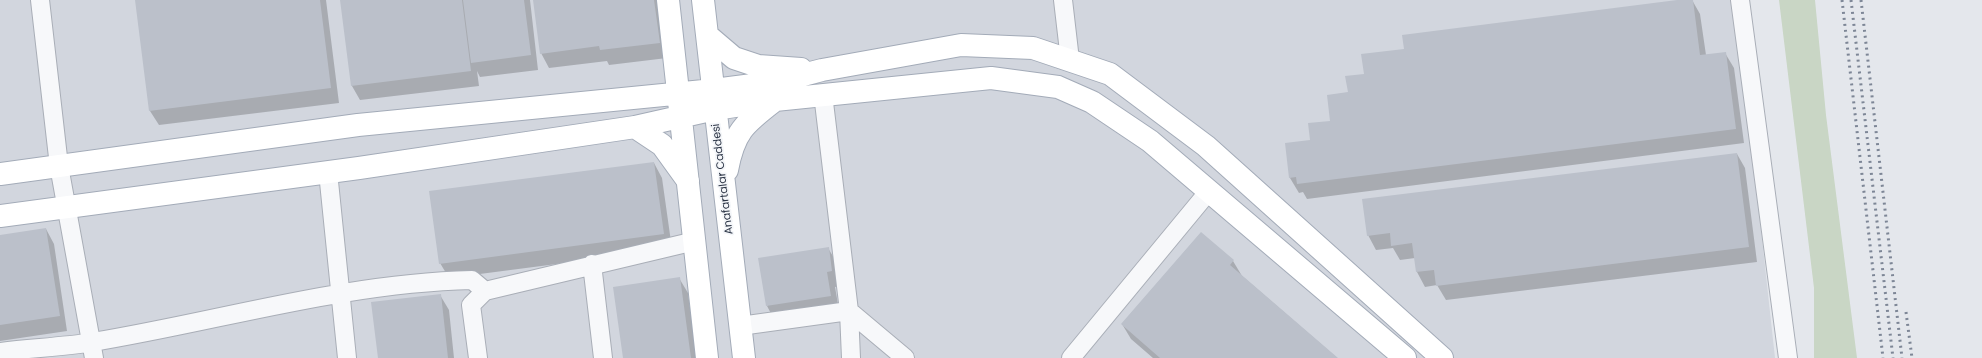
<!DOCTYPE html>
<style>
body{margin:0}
canvas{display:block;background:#e4e7ec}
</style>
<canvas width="1982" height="358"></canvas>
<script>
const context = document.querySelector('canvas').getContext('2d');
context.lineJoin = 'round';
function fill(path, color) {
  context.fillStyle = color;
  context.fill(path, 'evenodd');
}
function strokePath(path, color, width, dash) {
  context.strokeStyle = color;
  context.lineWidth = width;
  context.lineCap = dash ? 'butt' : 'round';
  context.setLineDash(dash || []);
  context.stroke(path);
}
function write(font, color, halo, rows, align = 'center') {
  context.font = font + ' Poppins,sans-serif';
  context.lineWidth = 3.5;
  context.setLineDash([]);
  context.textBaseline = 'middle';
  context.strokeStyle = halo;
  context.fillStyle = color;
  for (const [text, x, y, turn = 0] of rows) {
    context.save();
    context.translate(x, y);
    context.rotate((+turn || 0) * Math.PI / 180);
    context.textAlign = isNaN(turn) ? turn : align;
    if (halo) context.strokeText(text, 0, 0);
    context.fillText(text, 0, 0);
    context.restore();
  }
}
fill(new Path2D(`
 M0,0H1736L1775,358H0Z`), '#d2d6de');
fill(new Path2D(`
 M1779,0H1815L1826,115L1857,358H1814V288Z`), '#c9d6c5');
fill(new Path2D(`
 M136,0H326L339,103L159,125L150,111Z
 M341,0H530L538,70L480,77L477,71L479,86L360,100L352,86Z
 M534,0H660L667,58L609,65L607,61L549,68L541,53Z
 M1685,0H1692L1700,14L1706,55L1725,53L1734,68L1744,143L1307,199L1303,192L1299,193L1290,178L1311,141L1331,121L1349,93L1365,75L1405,49Z
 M1737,154L1745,168L1757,262L1446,300L1437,285L1425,287L1417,272L1415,258L1400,260L1393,248L1376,250L1368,235Z
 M654,163L662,178L672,249L449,278L440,263Z
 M46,229L54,244L67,331L0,341V236Z
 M1201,233L1233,261L1242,276L1337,358H1153L1131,339L1122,324Z
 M828,248L837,263L840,286L835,287L839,310L775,321L767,306Z
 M679,278L688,293L697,358H624Z
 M440,295L449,310L454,358H379Z`), '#0003');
fill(new Path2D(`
 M135,0H320L331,88L149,111Z
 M340,0H462L471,71L351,86Z
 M463,0H524L531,55L471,63Z
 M533,0H654L660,43L600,50L599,46L540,54Z
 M1677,0H1693L1700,55L1726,52L1736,129L1297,184L1296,177L1289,178L1285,143L1310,140L1308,123L1330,121L1327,95L1348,92L1345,76L1364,74L1361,54L1404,49L1402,35Z
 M1737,153L1749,247L1436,286L1434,270L1416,272L1412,243L1391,246L1390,233L1367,236L1362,199Z
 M654,162L664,234L439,264L429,191Z
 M46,228L60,316L0,325V235Z
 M1201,232L1234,260L1230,265L1338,358H1160L1121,324Z
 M829,247L832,271L827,272L831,296L766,306L758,258Z
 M680,277L691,358H623L613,287Z
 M441,294L448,358H378L371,302Z`), '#bbc0ca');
const minor = new Path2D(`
 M40,0L59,166L94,358
 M1063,0L1070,60
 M1740,0L1788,358
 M823,94L849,311L905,358
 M328,172L347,358
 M592,264L603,358
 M740,326L849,311L851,358
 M0,352C31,348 63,347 93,342C220,321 343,283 472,280L485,291
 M478,358L471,305L485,291L695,241
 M1071,358L1209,191`);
const major = new Path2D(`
 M668,0L707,358
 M703,0L744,358
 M707,35L734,58L758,66L801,69
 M635,127L662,145L688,181
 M727,170C734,132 744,124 774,101
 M0,174L358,125L714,90L776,82L822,70L961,45L1033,48L1110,74L1206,146L1442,358
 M0,216L359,168L635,127L715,109L775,100L991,78L1058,87L1092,102L1150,141L1405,358`);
strokePath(minor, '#a9aeb7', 20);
strokePath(major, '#a3abb8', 24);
strokePath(minor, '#f7f8fa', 18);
strokePath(major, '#fff', 22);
strokePath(new Path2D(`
 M1842,0L1883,358
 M1851,0L1893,358
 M1861,0L1902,358
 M1906,312L1912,358`), '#7d8696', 3, [2, 4]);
write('11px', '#2b3445', '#f4f6f9', [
 ["Anafartalar Caddesi",723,179,-97]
]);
</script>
